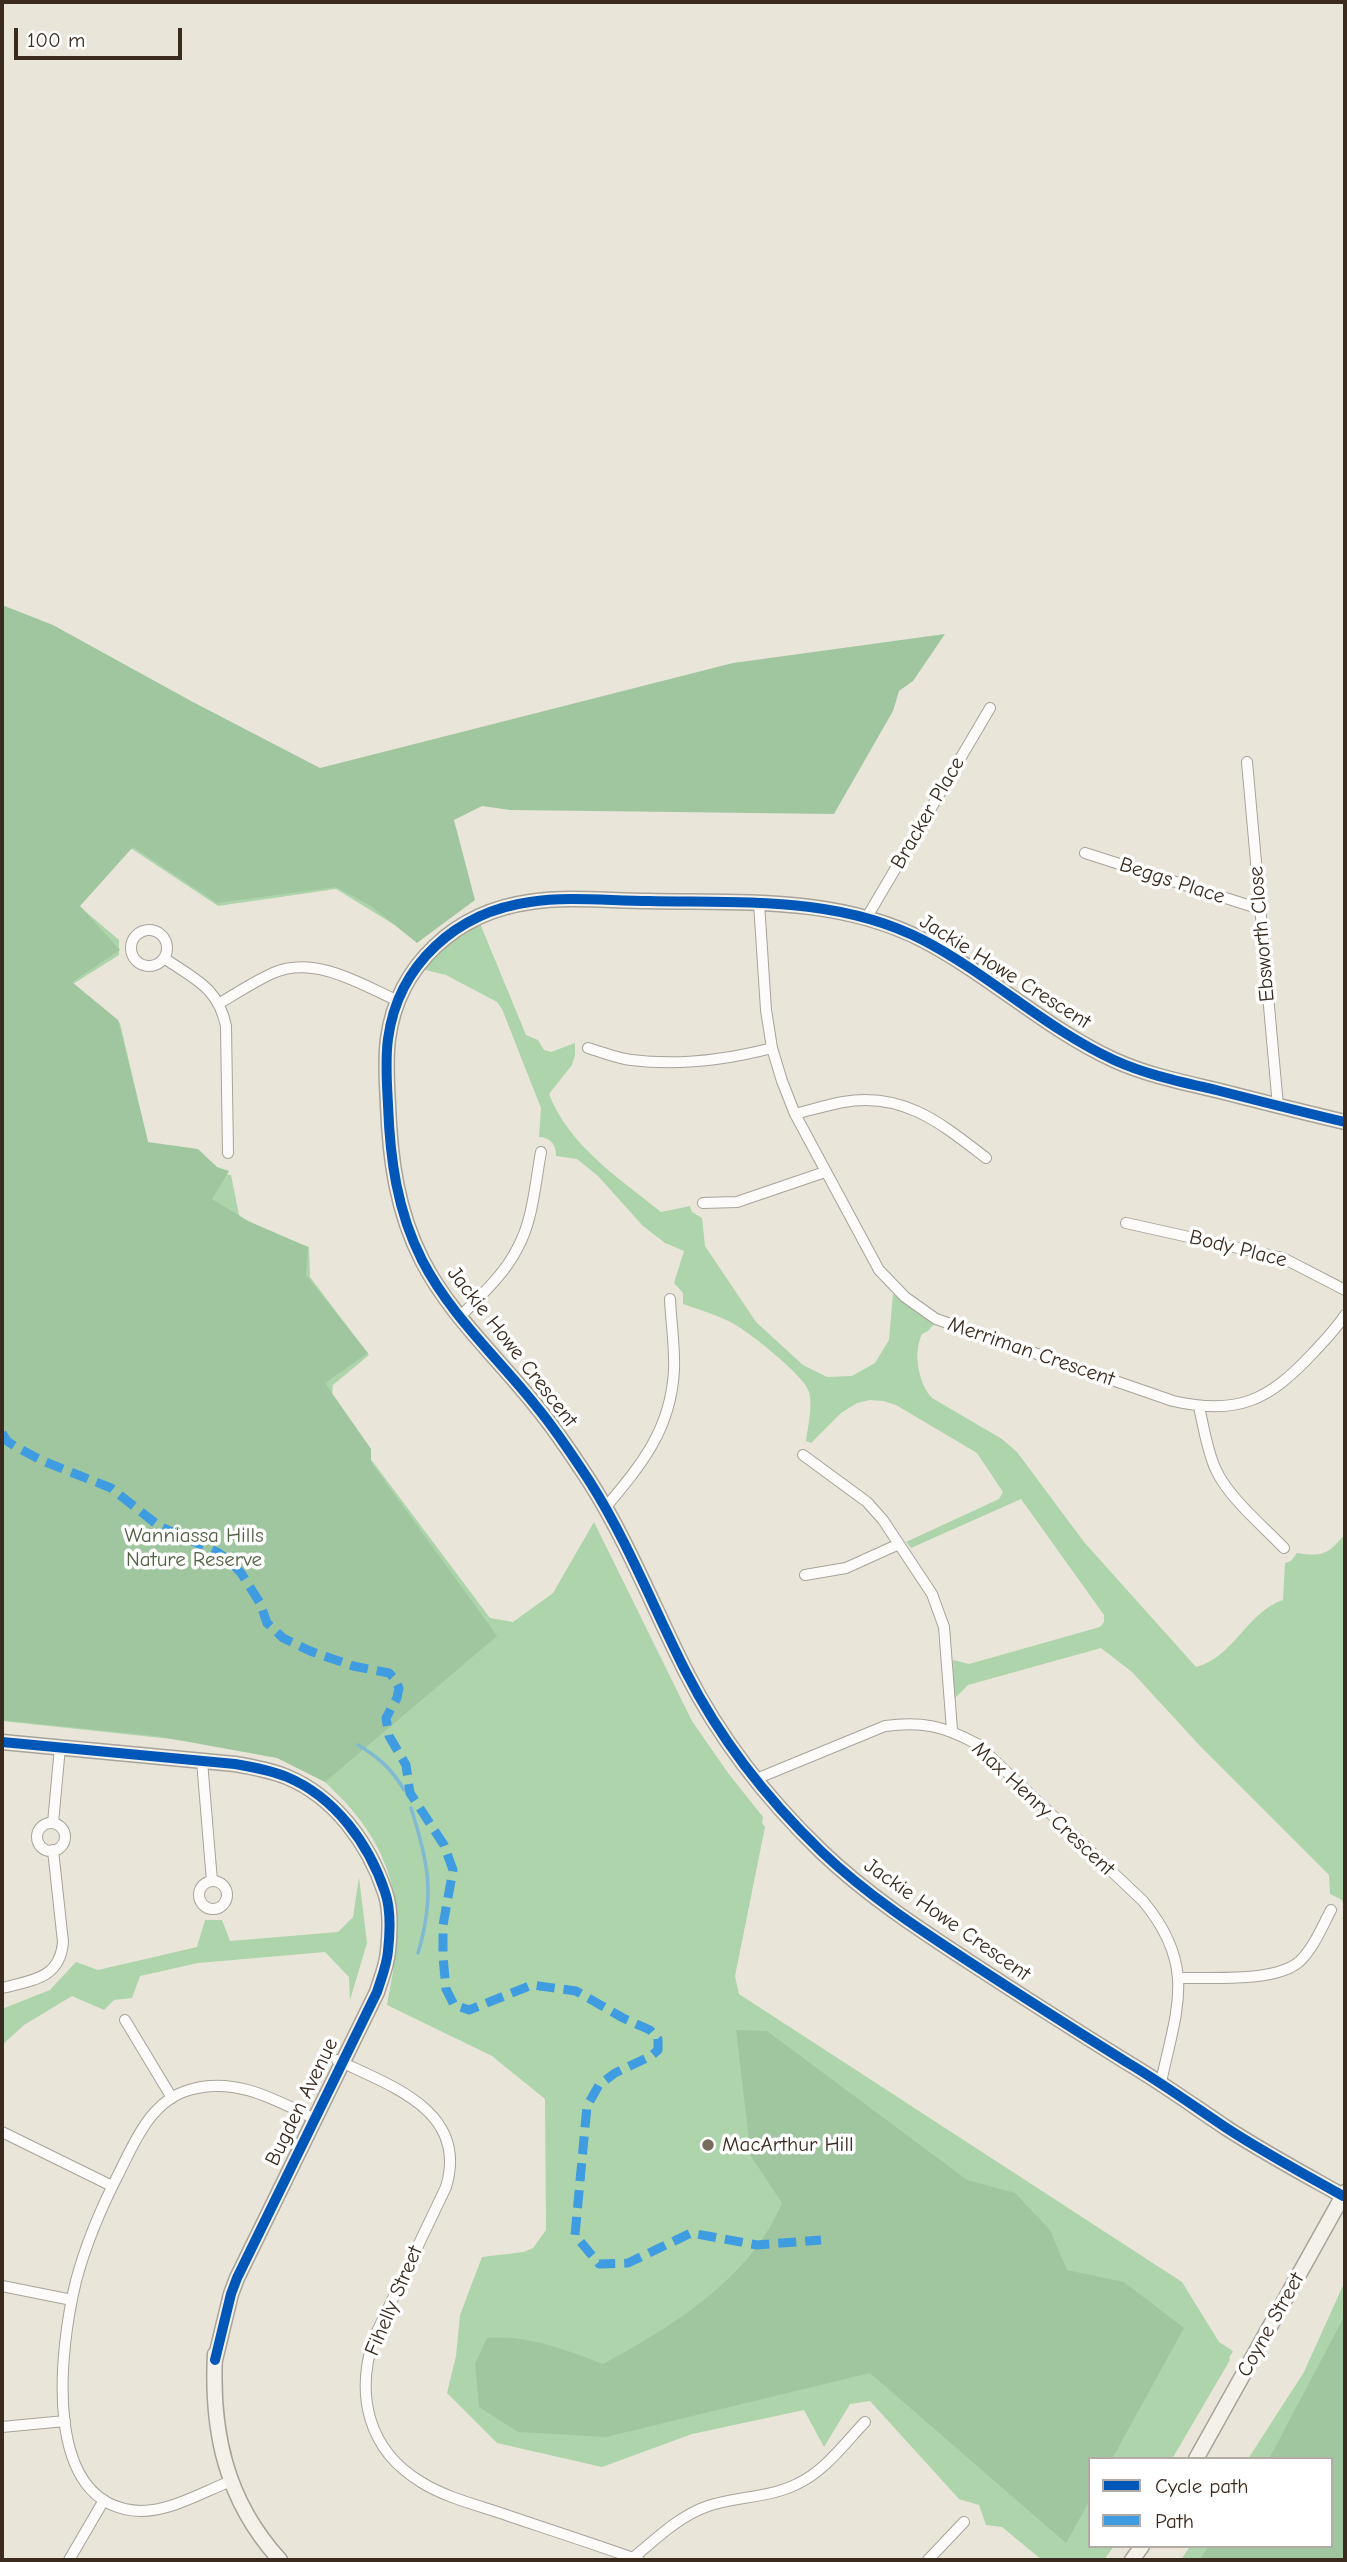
<!DOCTYPE html>
<style>
body{margin:0}
#map{position:relative;width:1347px;height:2562px;overflow:hidden;background:#e9e6d9;font-family:"Comic Neue",sans-serif}
canvas{display:block}
.frame{position:absolute;inset:0;border:4px solid #3b2a1e;pointer-events:none}
.legend{position:absolute;left:1088px;top:2457px;width:245px;height:91px;box-sizing:border-box;background:#fff;border:2px solid #b1aaa5;margin:0;padding:9px 12px;list-style:none;font-size:21px;color:#3b2a1e}
.legend li{display:flex;align-items:center;gap:14px;height:35px}
.legend b{width:35px;border:2px solid #b1aaa5}
.scale{position:absolute;left:14px;top:28px;width:168px;height:32px;box-sizing:border-box;border:4px solid #3b2a1e;border-top:0;padding-left:9px;font-size:21px;line-height:24px;white-space:nowrap;color:#3b2a1e;-webkit-text-stroke:5px #fff;paint-order:stroke}
</style>
<div id="map">
<canvas width="1347" height="2562"></canvas>
<div class="frame"></div>
<ul class="legend">
<li><b style="height:9px;background:#0057b8"></b>Cycle path</li>
<li><b style="height:9px;background:#3f9ce0"></b>Path</li>
</ul>
<div class="scale">100 m</div>
</div>
<script>
const context = document.querySelector('canvas').getContext('2d');
context.lineJoin = 'round';
function fill(path, color) {
  context.fillStyle = color;
  context.fill(path, 'evenodd');
}
function strokePath(path, color, width, dash) {
  context.strokeStyle = color;
  context.lineWidth = width;
  context.lineCap = dash ? 'butt' : 'round';
  context.setLineDash(dash || []);
  context.stroke(path);
}
function write(font, color, halo, rows, align = 'center') {
  context.font = font + ' "Comic Neue",sans-serif';
  context.lineWidth = 7;
  context.setLineDash([]);
  context.textBaseline = 'middle';
  context.strokeStyle = halo;
  context.fillStyle = color;
  for (const [text, x, y, turn = 0] of rows) {
    context.save();
    context.translate(x, y);
    context.rotate((+turn || 0) * Math.PI / 180);
    context.textAlign = isNaN(turn) ? turn : align;
    if (halo) context.strokeText(text, 0, 0);
    context.fillText(text, 0, 0);
    context.restore();
  }
}
fill(new Path2D(`
 M2,607L411,935L336,889L218,906L129,847L78,905L119,940V955L73,984L120,1023L149,1146L217,1173L231,1175L239,1215L248,1227L309,1247L310,1277L369,1355L333,1385L331,1406L490,1618L513,1622L553,1593L594,1522L692,1721L728,1773L763,1817L762,1823L765,1827L735,1976L739,1994L1182,2282L1219,2342L1233,2351L1229,2358L1230,2360L1172,2459H1090V2546H1114L1104,2560H1042L1002,2527L986,2525L979,2505L959,2499L870,2401L850,2404L824,2447L804,2410L692,2434L602,2467L497,2443L447,2393L456,2356L460,2315L482,2257L524,2252L533,2248L546,2230L545,2099L492,2056L387,2005C404,1924 403,1866 345,1802C330,1787 316,1771 296,1761C258,1743 213,1743 171,1739C115,1733 58,1727 2,1721Z
 M479,921L526,1035L538,1040L544,1050L551,1052L575,1043V1055L572,1065L549,1094C569,1146 619,1178 661,1212L690,1206L692,1212L702,1218L705,1246L756,1322L803,1365L827,1377L852,1376L875,1363L889,1340L893,1294L934,1324L928,1331L922,1334C913,1352 918,1383 932,1398L1002,1439L1017,1452L1084,1542L1196,1667C1234,1657 1247,1612 1283,1600L1285,1563L1291,1561L1297,1553C1324,1557 1328,1554 1345,1534V1919H1342L1345,1912L1342,1900L1330,1894L1329,1875L1201,1747L1132,1672L1101,1648L968,1685L954,1699L953,1660L969,1664L1100,1627L1104,1622V1615L1021,1499L911,1548L906,1542L999,1499L1003,1492L977,1453L896,1405L883,1401L870,1400L857,1403L841,1413L811,1443L806,1441C808,1425 813,1407 809,1392C806,1377 749,1332 734,1324C718,1315 700,1310 683,1304V1293L674,1283L684,1251L665,1243L643,1226L598,1176L577,1159L556,1156C556,1144 551,1138 539,1137L541,1108L502,1009L497,1002L446,975L422,969L434,954Z
 M359,1877L367,1943L350,2000L349,1977L325,1952L198,1963L140,1976L132,1998L114,2000L104,2010L72,1996L24,2025L2,2045V2009L50,1990L76,1962L98,1970L197,1947L205,1920H222L230,1941L338,1932L353,1917Z
 M1345,2281V2560H1181L1190,2546H1331V2459H1248L1304,2372Z`), '#add4aa');
fill(new Path2D(`
 M2,605L53,625L191,701L320,768L733,663L945,634L913,681L899,691L893,711L834,814L510,810L482,806L454,820L475,900L417,943L371,906L336,887L217,903L133,847L80,906L120,950L72,982L118,1020L148,1142L198,1149L217,1167L229,1171L212,1199L248,1221L308,1247L306,1275L368,1353L325,1383L371,1449V1462L497,1636L325,1782L277,1758L156,1736L2,1720Z
 M736,2030L767,2031L967,2180L1015,2193L1050,2230L1067,2270L1124,2282L1184,2328L1112,2459H1090V2500L1066,2543L870,2373L606,2437L518,2432L479,2407L475,2364L487,2338C529,2335 565,2350 603,2364C673,2326 750,2279 782,2203L751,2156Z
 M1345,2315V2560H1199L1209,2546H1331V2459H1269Z`), '#a0c6a0');
strokePath(new Path2D(`
 M358,1745C378,1757 392,1769 404,1790
 M411,1808C429,1864 435,1896 418,1953`), '#80b9d1', 3.5);
const street = new Path2D(`
 M1247,762L1278,1106
 M1085,853L1260,909
 M759,903L766,1010L772,1048L782,1081L795,1114L879,1270L905,1297L936,1319L1173,1401C1238,1416 1269,1400 1313,1353C1324,1341 1336,1329 1345,1315
 M867,917L990,708
 M131 948a18 18 0 1 1 36 0a18 18 0 1 1-36 0Z
 M164,958C194,979 218,987 226,1026L228,1153
 M220,1003C237,993 255,981 273,973C315,955 361,984 398,1001
 M588,1048C602,1052 616,1058 631,1060C679,1066 726,1060 772,1048
 M795,1114C811,1110 827,1105 843,1102C903,1091 942,1124 986,1158
 M703,1203L737,1202L825,1172
 M1126,1223L1283,1258L1345,1290
 M460,1317C480,1296 504,1275 517,1249C533,1221 535,1184 541,1152
 M1199,1407C1204,1428 1207,1451 1216,1470C1229,1498 1263,1526 1284,1548
 M803,1455L867,1502L883,1520L932,1594L944,1627L952,1730
 M605,1508C642,1464 671,1429 674,1370C675,1347 671,1322 670,1299
 M805,1575L846,1568L899,1544
 M202,1761L212,1881
 M756,1779L885,1726C922,1721 944,1726 977,1744L1143,1901C1197,1966 1177,2008 1161,2082
 M53,1823L60,1747
 M37 1837a14 14 0 1 1 28 0a14 14 0 1 1-28 0Z
 M199 1895a14 14 0 1 1 28 0a14 14 0 1 1-28 0Z
 M1178,1978C1210,1977 1276,1983 1300,1961C1314,1947 1322,1927 1331,1910
 M2,1988C32,1980 60,1979 63,1942L53,1850
 M125,2020L172,2098
 M337,2060C391,2086 469,2111 446,2187L374,2338C355,2395 368,2450 421,2482C448,2499 482,2506 512,2517C554,2531 597,2545 639,2560
 M2,2132L112,2186
 M2,2286L72,2300
 M2,2427L65,2421
 M231,2481C203,2492 171,2511 141,2511C39,2508 60,2346 76,2281C86,2243 101,2208 119,2173C135,2141 151,2101 189,2090C235,2076 276,2100 315,2119
 M633,2558C656,2539 679,2516 708,2506C738,2496 769,2498 797,2484C825,2471 844,2444 865,2422
 M69,2560L104,2500
 M928,2560L964,2522`);
const secondary = new Path2D(`
 M2,1742L235,1764C253,1767 270,1770 287,1777C335,1797 369,1844 385,1892C391,1909 390,1933 388,1951C387,1965 381,1979 377,1992L237,2278L231,2294L215,2360
 M1343,2196C1304,2174 1265,2153 1228,2129C1195,2107 1162,2083 1128,2063C1075,2030 1023,1997 971,1963C919,1929 867,1895 822,1852C768,1800 720,1739 686,1672C654,1609 628,1542 590,1482C573,1456 556,1430 536,1406C498,1358 450,1315 422,1260C397,1211 390,1159 388,1105C387,1083 385,1061 388,1039C398,964 457,912 530,902C569,896 610,901 649,901C742,903 838,896 923,940C990,975 1045,1028 1114,1060C1147,1075 1182,1082 1216,1090C1259,1101 1302,1112 1345,1122
 M215,2354C211,2432 226,2501 280,2560
 M1196,2459L1345,2192
 M1132,2560L1142,2546`);
strokePath(street, '#a7a39a', 12);
strokePath(secondary, '#a7a39a', 17);
strokePath(street, '#fcfbf9', 10);
strokePath(secondary, '#f4f1eb', 14);
strokePath(new Path2D(`
 M2,1433L7,1441L16,1447L43,1461L111,1488L159,1526L217,1552L230,1561L241,1573L260,1603L267,1623L283,1638L310,1651L353,1666L389,1673L394,1678L399,1688L397,1698L386,1718L389,1736L406,1765L410,1793L444,1845L453,1870L443,1925V1957L446,1989L454,2005L469,2010L532,1985L576,1991L623,2018L650,2030L658,2039V2050L651,2056L615,2073L599,2085L587,2106L575,2235L599,2264L628,2263L691,2233L757,2245L821,2240`), '#3f9ce0', 9, [18, 9]);
strokePath(new Path2D(`
 M2,1742L235,1764C253,1767 270,1770 287,1777C335,1797 369,1844 385,1892C391,1909 390,1933 388,1951C387,1965 381,1979 377,1992L237,2278L231,2294L215,2360
 M1343,2196C1304,2174 1265,2153 1228,2129C1195,2107 1162,2083 1128,2063C1075,2030 1023,1997 971,1963C919,1929 867,1895 822,1852C768,1800 720,1739 686,1672C654,1609 628,1542 590,1482C573,1456 556,1430 536,1406C498,1358 450,1315 422,1260C397,1211 390,1159 388,1105C387,1083 385,1061 388,1039C398,964 457,912 530,902C569,896 610,901 649,901C742,903 838,896 923,940C990,975 1045,1028 1114,1060C1147,1075 1182,1082 1216,1090C1259,1101 1302,1112 1345,1122`), '#0057b8', 10);
for (const [x, y, r, color] of [
 [708,2145,7,"#786c5f"]
]) {
  const dot = new Path2D();
  dot.arc(x, y, r, 0, 2 * Math.PI);
  context.fillStyle = color;
  context.fill(dot);
  strokePath(dot, '#fff', 2.5);
}
write('21px', '#3b2a1e', '#fff', [
 ["Bracker Place",928,813,-60],
 ["Beggs Place",1172,881,18],
 ["Ebsworth Close",1262,934,-95],
 ["Jackie Howe Crescent",1005,972,32],
 ["Body Place",1238,1249,14],
 ["Jackie Howe Crescent",512,1347,52],
 ["Merriman Crescent",1031,1352,19],
 ["Max Henry Crescent",1043,1809,43],
 ["Jackie Howe Crescent",947,1920,35],
 ["Bugden Avenue",302,2102,-64],
 ["Fihelly Street",394,2301,-67],
 ["Coyne Street",1271,2325,-61]
]);
write('21px', '#526142', '#fff', [
 ["Wanniassa Hills",194,1536],
 ["Nature Reserve",194,1560]
]);
write('21px', '#3b2a1e', '#fff', [
 ["MacArthur Hill",722,2145]
], 'left');
</script>
